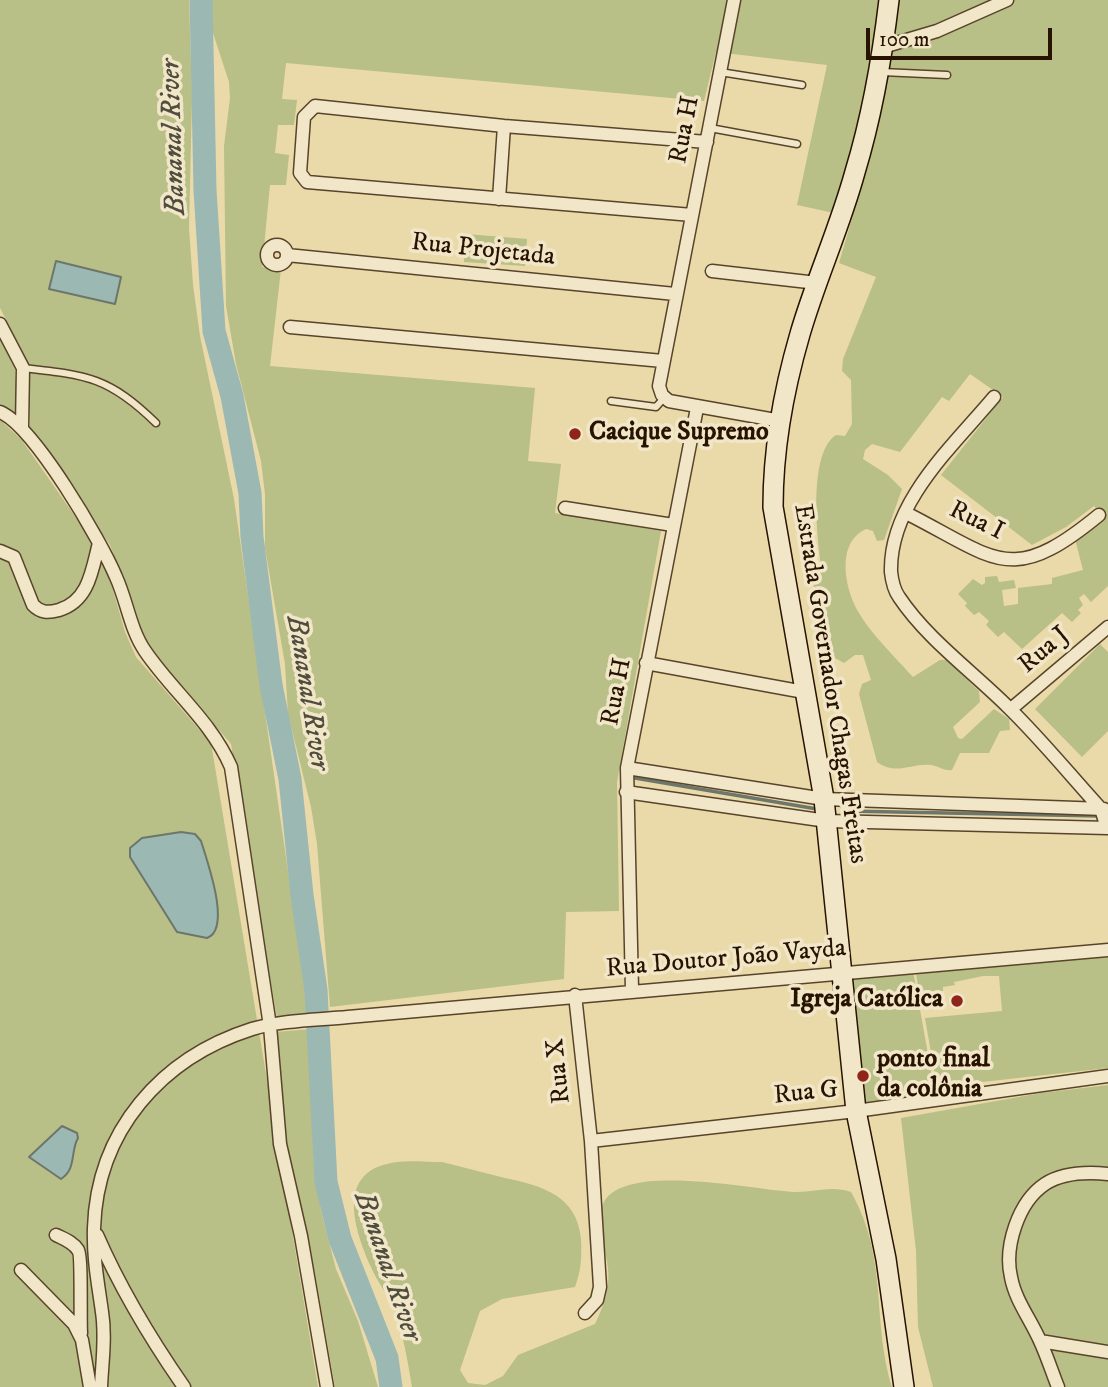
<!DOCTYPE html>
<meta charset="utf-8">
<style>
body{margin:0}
#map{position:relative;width:1108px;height:1387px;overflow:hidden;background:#ead9a9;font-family:"IM FELL DW Pica",serif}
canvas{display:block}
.scale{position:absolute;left:866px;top:28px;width:186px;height:32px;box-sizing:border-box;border:4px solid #271300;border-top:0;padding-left:9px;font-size:21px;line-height:24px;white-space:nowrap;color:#271300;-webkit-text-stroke:5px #f1e6c7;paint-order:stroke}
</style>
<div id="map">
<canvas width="1108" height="1387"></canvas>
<div class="scale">100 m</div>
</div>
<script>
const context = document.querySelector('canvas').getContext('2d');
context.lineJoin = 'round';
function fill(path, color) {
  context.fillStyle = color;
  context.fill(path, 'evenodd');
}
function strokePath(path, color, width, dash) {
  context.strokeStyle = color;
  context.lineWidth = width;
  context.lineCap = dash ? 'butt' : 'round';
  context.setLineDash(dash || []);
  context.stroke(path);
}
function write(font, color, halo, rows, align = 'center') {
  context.font = font + ' "IM FELL DW Pica",serif';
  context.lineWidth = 7;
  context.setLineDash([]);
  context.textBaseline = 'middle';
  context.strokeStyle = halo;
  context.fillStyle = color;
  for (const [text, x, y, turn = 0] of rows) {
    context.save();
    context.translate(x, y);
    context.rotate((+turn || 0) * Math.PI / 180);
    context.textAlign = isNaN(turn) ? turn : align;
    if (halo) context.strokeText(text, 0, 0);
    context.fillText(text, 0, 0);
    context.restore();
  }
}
fill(new Path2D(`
 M0,0H189L192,97L189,228L193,285L200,336L234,499L309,1016L277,1019L231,744L146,645L110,545L30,427L27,361L0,308Z
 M208,0H881L853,153L834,213L797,205L827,65L716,52L704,101L286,63L282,99L297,100L294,125H278L275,153L289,155L286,185H270L262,267L281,269L270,366L535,388L528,461L561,464L555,513L661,531L617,782L619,911L566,912L564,979L330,1007L317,844L311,807L288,714L285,664L265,548V494L261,461L236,364L226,306L224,146L230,98L229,82L213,33Z
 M887,0H1108V586L1091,602L1084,594L1079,598L1083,605L1078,610L1081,613L1072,622L1062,613L1022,649L1004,632L998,637L986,625L989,621L979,612L974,615L965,606L967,603L958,594L973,579L982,585L985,583V577L997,576L999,582L1014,580L1016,588L1002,590L1004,606L1018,604V588L1052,584V578L1083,570L1075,539L1103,517L1094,506L1066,527L1032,545L941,475L1003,397L970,374L949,401L942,397L900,452L872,444L865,450L863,459L888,475L902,489L884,540L877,541L873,531L866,529C835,543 845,590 859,613C871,634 896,658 913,677L940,660H946L979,691L980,702L953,727L958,738L962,739L994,709L1009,719L1010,730L1000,731L989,753H960L952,770C943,771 939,766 931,765C910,763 897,776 877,762L859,694L862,684L871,680L863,655H855L844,663L835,658L812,580L813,573L819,570L821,565C817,536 808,453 836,435L845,436L852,424L851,380L842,371L843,359L876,277L839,263L877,132Z
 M466,234L527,239L525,266L464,262Z
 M0,339L15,369L18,417L0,405Z
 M0,420L21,439L86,532L107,569L125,632L136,657L211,743L318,1387H0Z
 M1100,644L1108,652V731L1082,757L1035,709Z
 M1108,957V1068L937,1087L925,1018L1002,1011L999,976H983L954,982L955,985L943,987V991L919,992L916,973Z
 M913,971L935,1093L858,1104L847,977Z
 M311,1029L313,1154L321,1211L336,1269L358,1321L378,1387H335L315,1273L285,1148L275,1032Z
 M1108,1085V1387H933L918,1327L916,1251L901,1118L1041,1093Z
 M442,1162C463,1167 484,1173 505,1178C542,1186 577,1195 581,1239C582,1257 581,1271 575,1287L502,1299L480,1311L460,1370L468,1383L485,1385L503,1376L518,1355L595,1324C604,1305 610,1289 608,1268C606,1248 595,1223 603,1204C621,1161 754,1190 793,1192C814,1193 830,1185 851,1192C889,1259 871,1318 892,1387H412C408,1362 403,1333 394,1309C388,1294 377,1282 371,1267C357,1236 336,1179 383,1165C401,1159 423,1162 442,1162Z`), '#b8bf87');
const water = new Path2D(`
 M56,261L121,277L115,304L49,289Z
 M181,832L195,834L201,841C207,861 232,929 207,938L177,932L130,857V848L142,838Z
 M62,1126L77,1133L78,1138C70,1152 77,1168 61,1179L29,1157Z`);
fill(water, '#9bb8b3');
strokePath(water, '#6d766b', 2);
strokePath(new Path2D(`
 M629,777L817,809
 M845,811L1101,816`), '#6d766b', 3.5);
strokePath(new Path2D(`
 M201,0L205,190L214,331L232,396L250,493L252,537L271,685L290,779L302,895L316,990L326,1182L340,1239L387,1358L391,1387`), '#9bb8b3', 23);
const lane = new Path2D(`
 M720,72L802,85
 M882,72L947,75
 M710,128L797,144
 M23,368C87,375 109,377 156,423
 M611,401L656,407L664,398`);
const street = new Path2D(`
 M734,0L659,386L662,395L669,401L781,421
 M883,47L937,31L1007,0
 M499,199L504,126
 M692,215L307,182L300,173L304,117L315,106L504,126L707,142
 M267 255a10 10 0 1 1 20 0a10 10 0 1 1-20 0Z
 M287,255L675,294
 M712,271L817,283
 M0,324L23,368L22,427
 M290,327L663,361
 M994,397C953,446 889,503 891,572C892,581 894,590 899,597C927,639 973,672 1008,707C1041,739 1070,775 1101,809L1107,828
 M0,412C34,426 101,541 116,577C127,601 130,629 145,651C173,692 211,721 231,767L270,1026L280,1144L301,1236L327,1387
 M565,508L673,525
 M906,513C997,559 1010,588 1099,515
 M0,551L14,557L33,605C41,613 48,613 59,610C89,601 92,570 99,543
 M646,663L804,692
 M1011,709L1108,627
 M627,768L824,799L1104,809
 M626,792L827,821L1108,828
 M632,990L627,768L697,408
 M575,995L591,1141L600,1287L597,1300L585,1313
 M591,1141L856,1111L1108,1076
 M56,1235C64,1239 73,1242 78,1250C82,1255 80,1319 81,1333
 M97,1235C121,1290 150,1338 184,1387
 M21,1270L74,1324L82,1340L90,1387
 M1040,1341L1108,1352
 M101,1387C102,1363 106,1337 102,1312C98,1283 93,1258 94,1228C97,1131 161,1058 252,1029C282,1020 317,1020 348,1017L1108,950
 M1058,1387C1052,1372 1047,1356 1040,1341C1031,1320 1015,1300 1011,1277C1004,1247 1018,1202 1045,1184C1062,1173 1088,1172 1108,1174`);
const secondary = new Path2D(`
 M889,0C882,59 872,116 855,172C840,227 816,279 800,334C784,389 773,450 773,507L824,799L856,1111L886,1259L904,1387`);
strokePath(lane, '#58442a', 9);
strokePath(street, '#58442a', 15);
strokePath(secondary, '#271300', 22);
strokePath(lane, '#f1e6c7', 6);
strokePath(street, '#f1e6c7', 12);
strokePath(secondary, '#f1e6c7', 19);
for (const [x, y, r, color] of [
 [575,434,7,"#8f2418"],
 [957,1001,7,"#8f2418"],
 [863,1076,7,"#8f2418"]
]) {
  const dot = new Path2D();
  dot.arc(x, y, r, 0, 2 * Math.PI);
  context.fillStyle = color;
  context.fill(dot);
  strokePath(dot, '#f1e6c7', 2.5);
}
write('26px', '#271300', '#f1e6c7', [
 ["Rua H",686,130,-79],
 ["Rua Projetada",483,251,6],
 ["Rua I",976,522,26],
 ["Rua J",1045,651,-40],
 ["Estrada Governador Chagas Freitas",829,684,81],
 ["Rua H",618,692,-79],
 ["Rua Doutor João Vayda",726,960,-5],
 ["Rua X",560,1071,-96],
 ["Rua G",806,1094,-6]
]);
write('bold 26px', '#271300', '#f1e6c7', [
 ["Cacique Supremo",589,434],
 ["Igreja Católica",943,1001,"right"],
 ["ponto final",877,1061],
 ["da colônia",877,1091]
], 'left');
write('italic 28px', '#504d3f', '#f1e6c7', [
 ["Bananal River",175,137,-92],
 ["Bananal River",306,693,81],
 ["Bananal River",386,1267,71]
]);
</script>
